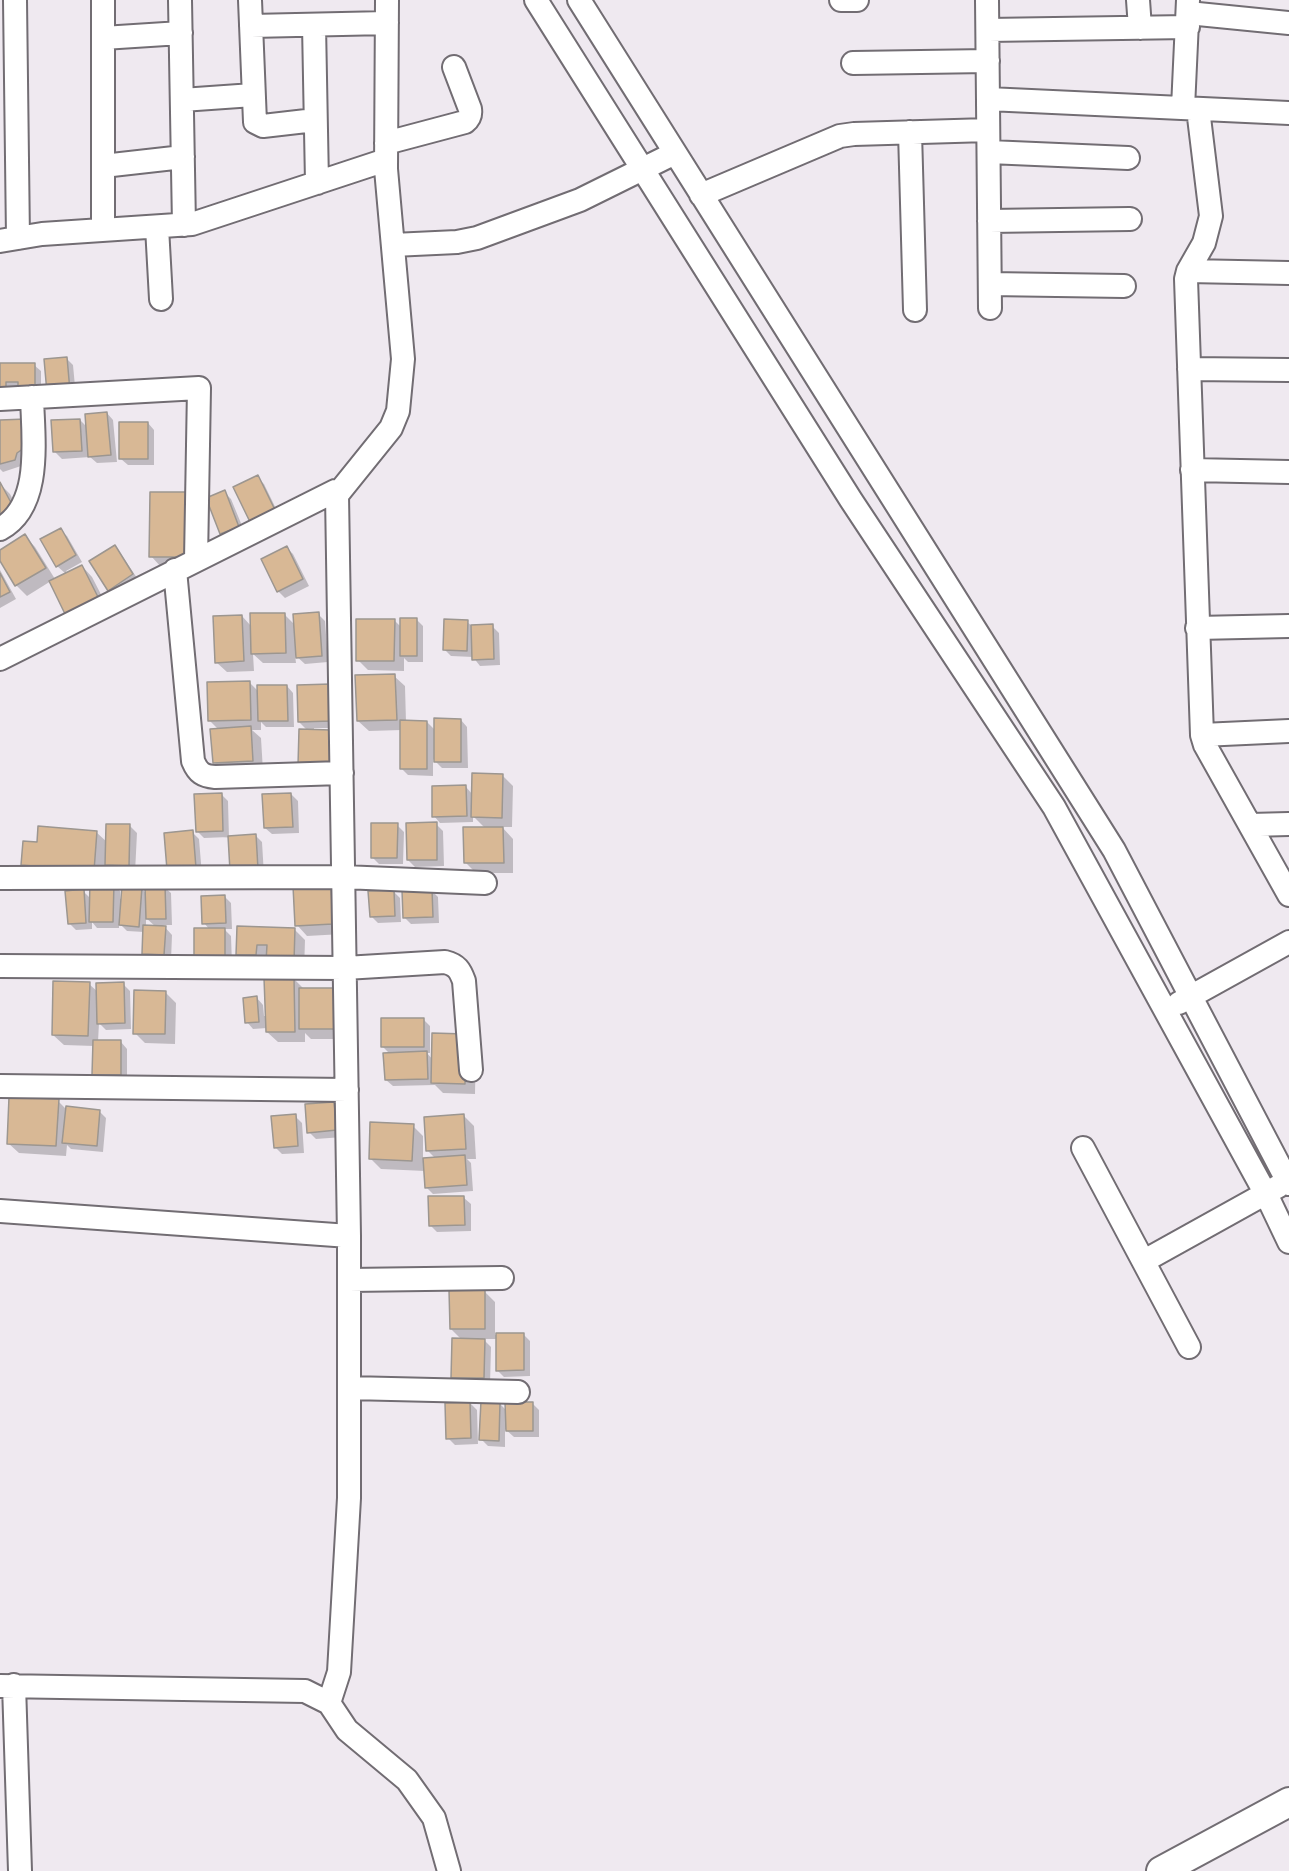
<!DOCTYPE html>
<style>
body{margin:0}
canvas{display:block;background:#efe9f0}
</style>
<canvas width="1289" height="1871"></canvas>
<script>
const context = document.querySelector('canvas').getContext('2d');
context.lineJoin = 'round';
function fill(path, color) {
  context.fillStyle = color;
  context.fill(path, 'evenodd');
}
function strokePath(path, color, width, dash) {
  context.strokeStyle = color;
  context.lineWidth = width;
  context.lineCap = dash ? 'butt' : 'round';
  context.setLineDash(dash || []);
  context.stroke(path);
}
fill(new Path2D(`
 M66,358L73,365L76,397L49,392Z
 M0,365H34L41,371V401L6,394Z
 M107,413L113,420L117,462L97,463L90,457L62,459L55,452L80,420L88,428Z
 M25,420L21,466L3,472L0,469V421Z
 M148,423L154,430V465H128L121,459Z
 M257,477L264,484L281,519L259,530Z
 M0,484L10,494L25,523L0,536Z
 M224,492L231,499L245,533L228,540L221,533Z
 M198,504L197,567H161L151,556Z
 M60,530L67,536L82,562L66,571L67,573L82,566L92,577L109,610L51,581L27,596L16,585L0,558V551L25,536L35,547L55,579L66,574L57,566Z
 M115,547L121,554L139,581L116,596L109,590Z
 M287,548L293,554L309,586L285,598L278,591Z
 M0,570L16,599L0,608Z
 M284,614L295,625L318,614L325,621L328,662L305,664L295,655L296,663H263L253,654L254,671L227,672L216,662L242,616L251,626Z
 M416,619L423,626V662H408L404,658V671L368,670L358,660L394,620L402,628Z
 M467,622L472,626H492L499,633L500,665L480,666L473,657L451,656L445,650Z
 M394,676L405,686L406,722H427L436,731L461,720L467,727L468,768H442L433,759V776L408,775L401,768L402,730L369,731L358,721Z
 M249,682L258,691L287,686L293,693L294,727H266L261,722V730H252L261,738L263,771L225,773L214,762L219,730L209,720Z
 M298,686L338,728H314V731H308L299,722Z
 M503,776L513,786L512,827H502L513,839V873H476L465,862L485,828L473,816V822L440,823L434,816L466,787L473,795Z
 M221,794L228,801L229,838L255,835L262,842L264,875L239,877L232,870L229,837L204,838L197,831L196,795Z
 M291,794L298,801L299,833L272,834L265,828Z
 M436,824L443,831L444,866L415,867L408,860Z
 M397,825L404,832L403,864H379L372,857Z
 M130,826L137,833L135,873L113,872L105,864L104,881L33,875L23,865L38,844L96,832L107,842Z
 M192,832L199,839L202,875L175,876Z
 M113,884L120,891V899L141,888L147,894L164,887L171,893L172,925H163L172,935L171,961L150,960L143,953L144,932L127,931L119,923V928H97L92,922V929L76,930L69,923L83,891L91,899ZM146,918L156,927H146Z
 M331,886L341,897L343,934L307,936L297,925Z
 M431,890L438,897L439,923L411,924L404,917Z
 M393,891L400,898L401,922L378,923L372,917Z
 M224,896L231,903L232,929H224L231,936L232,964L203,965L210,930L204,923Z
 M238,928L294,929L305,940L304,972L248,965L238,954Z
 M294,979L305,990L333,989L344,1039H311L305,1033V1042H278L267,1032V1028L253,1029L247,1022L257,998L263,1005L264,1016H267Z
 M89,984L98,992L123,984L130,991L131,1029L106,1030L99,1023L98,1042H121L127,1049V1081H101L94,1074V1046L64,1045L53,1035Z
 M165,992L176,1003L175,1044L145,1043L135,1033Z
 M424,1020L430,1026V1053H427L433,1060L476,1046L475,1094L443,1093L435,1085L393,1086L386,1080L390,1054L382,1046Z
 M58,1101L67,1110L99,1111L106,1118L103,1152L71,1149L67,1145L66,1156L19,1153L8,1143Z
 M334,1103L340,1110L343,1137L316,1139L309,1132Z
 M295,1116L302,1123L304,1153L282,1154L275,1147Z
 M464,1116L474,1126L476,1159H467L471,1163L473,1191L433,1194L426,1187L425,1171L381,1169L371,1159L413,1126L423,1136V1159L435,1158L427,1150Z
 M464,1198L471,1204V1231L437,1232L430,1225Z
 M484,1291L495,1302V1335L523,1334L530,1341V1376L504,1377L497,1370V1339H483L491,1347L490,1385L460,1384L453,1377L462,1340L451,1329Z
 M470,1403L477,1410L478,1444L455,1445L448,1438Z
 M499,1403L507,1411L532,1403L539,1410V1437H514L505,1429V1447L488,1446L481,1439Z`), '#0003');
const building = new Path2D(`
 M67,357L70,391L47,393L44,359Z
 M0,363H35V395H18V382H6V388H0Z
 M107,412L111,455L88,457L85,414Z
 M26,419L27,446L17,453L15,460L0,464V420Z
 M80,419L82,451L53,452L51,420Z
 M119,422H148V459H119Z
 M258,475L276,512L251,524L233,487Z
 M0,482L16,512L0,520Z
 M225,490L239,527L220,534L206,498Z
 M150,492H188V557H149Z
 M61,528L76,555L56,567L40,539Z
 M25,534L46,568L15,586L0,561V550Z
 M115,545L133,574L108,591L89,561Z
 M287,546L303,579L277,592L261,559Z
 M82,565L99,599L66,616L49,581Z
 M0,573L10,592L0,597Z
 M319,612L322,656L296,658L293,614Z
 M250,613H285L286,653L251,654Z
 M242,615L244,661L215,663L213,616Z
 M400,618H417V656H400Z
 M356,619H395L394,661H356Z
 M444,619L468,620L467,651L443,650Z
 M493,624L494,659L472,660L471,625Z
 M395,674L397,720L357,721L355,675Z
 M250,681L251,720L208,721L207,682Z
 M331,684L332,721L298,722L297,685Z
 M257,685H287L288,721H258Z
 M434,718L461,719V762H434Z
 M400,720L427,721V769H400Z
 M251,726L253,761L213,763L210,729Z
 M299,729L331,730V766L298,765Z
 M472,773L503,774L502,818L471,817Z
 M466,785L467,816L432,817V786Z
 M222,793L223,831L196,832L194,794Z
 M291,793L293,827L264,828L262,794Z
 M437,822V860H407L406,823Z
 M371,823H398L397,858H371Z
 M106,824H130L129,866L105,865Z
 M38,826L97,831L94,871L21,865L23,841L37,842Z
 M463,827H503L504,863H464Z
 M193,830L196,868L167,870L164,833Z
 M256,834L258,869L230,871L228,836Z
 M90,883H114L113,922H89Z
 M122,885L142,887L139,927L119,925Z
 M165,885L166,919H146L145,886Z
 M331,885L333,924L295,926L293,886Z
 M84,889L86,923L68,924L65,891Z
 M432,889L433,917L403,918L402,890Z
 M394,890L395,916L370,917L368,891Z
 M225,895L226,923L202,924L201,896Z
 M143,925L166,926L164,955L142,954Z
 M237,926L295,928L294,962L266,961L267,945H257L256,955H236Z
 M194,928H225V958L194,959Z
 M294,977L295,1032H266L264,978Z
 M53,981L90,982L88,1036L52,1035Z
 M124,982L125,1023L97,1024L96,983Z
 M299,988H334V1029H299Z
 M134,990L166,991L165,1034H133Z
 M257,996L259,1022L245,1023L243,998Z
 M381,1018H424V1047H381Z
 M432,1033L466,1034L465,1084L431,1083Z
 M93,1040H121V1075H92Z
 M427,1051L428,1079L385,1080L383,1053Z
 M9,1097L59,1099L56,1146L7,1144Z
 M334,1102L337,1130L307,1133L305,1104Z
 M66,1106L100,1110L97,1146L62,1143Z
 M296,1114L298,1146L274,1148L271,1116Z
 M464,1114L466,1149L426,1151L424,1117Z
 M370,1122L414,1124L412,1161L369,1159Z
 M465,1155L467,1185L425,1188L423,1158Z
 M428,1196H464L465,1225L429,1226Z
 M449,1290H485V1329H450Z
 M496,1333H524V1370L496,1371Z
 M452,1338L485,1339L484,1378H451Z
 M481,1401L500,1402L499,1441L479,1440Z
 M470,1402L471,1438L446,1439L445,1403Z
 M505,1402H533V1431H506Z`);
fill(building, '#d8b895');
strokePath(building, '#9c9690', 1.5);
const minor = new Path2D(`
 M15,0L18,238
 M103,0V230
 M180,0L184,225
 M250,0L255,122L263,126L315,120
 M536,0L851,500L1054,807L1268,1198L1289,1242
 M579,0L1114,850L1289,1184
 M841,0H857
 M987,0L990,308
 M1138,0L1140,28
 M1188,13L1289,23
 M314,25L317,183
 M251,26L387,23
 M988,30L1188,27
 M103,38L181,33
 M853,63L988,61
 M988,99L1289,113
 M182,100L253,95
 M1183,108L1188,0
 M1198,109L1211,216L1204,243L1188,271L1186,279L1202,735L1205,745L1289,895
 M910,132L915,310
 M386,143L465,122C470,118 471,115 470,109L454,67
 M989,152L1128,158
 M103,166L183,157
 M701,195L840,136L854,134L988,130
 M989,221L1130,219
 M157,227L161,299
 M0,241L42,234L192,224L386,160
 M393,245L457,242L477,238L580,200L675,153
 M1188,271L1289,273
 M990,284L1124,286
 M1189,369L1289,370
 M0,399L199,388L196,560
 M1192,470L1289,472
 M337,495L391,428L398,411L403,359L386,169L387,0
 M0,529C43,506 33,438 32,397
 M175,570L193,761C198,773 203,776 215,777L342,773
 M1197,628L1289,626
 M0,659L335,491L337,495L349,1236V1498L339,1672L329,1703
 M1202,735L1289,731
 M1250,825L1289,824
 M0,878L343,877L485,883
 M0,966L345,968L445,962C457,965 460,970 464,981L471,1070
 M1179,1003L1289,942
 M0,1086L347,1090
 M1083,1148L1189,1347
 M0,1211L349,1236
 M1144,1261L1279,1186
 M349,1280L502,1278
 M349,1388L518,1392
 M14,1685L20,1871
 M0,1686L305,1691L329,1703L347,1730L407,1780L434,1818L449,1871`);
const major = new Path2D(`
 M1161,1871L1289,1802`);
strokePath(minor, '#726d73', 26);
strokePath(major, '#726d73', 32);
strokePath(minor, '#fff', 22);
strokePath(major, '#fff', 28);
</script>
